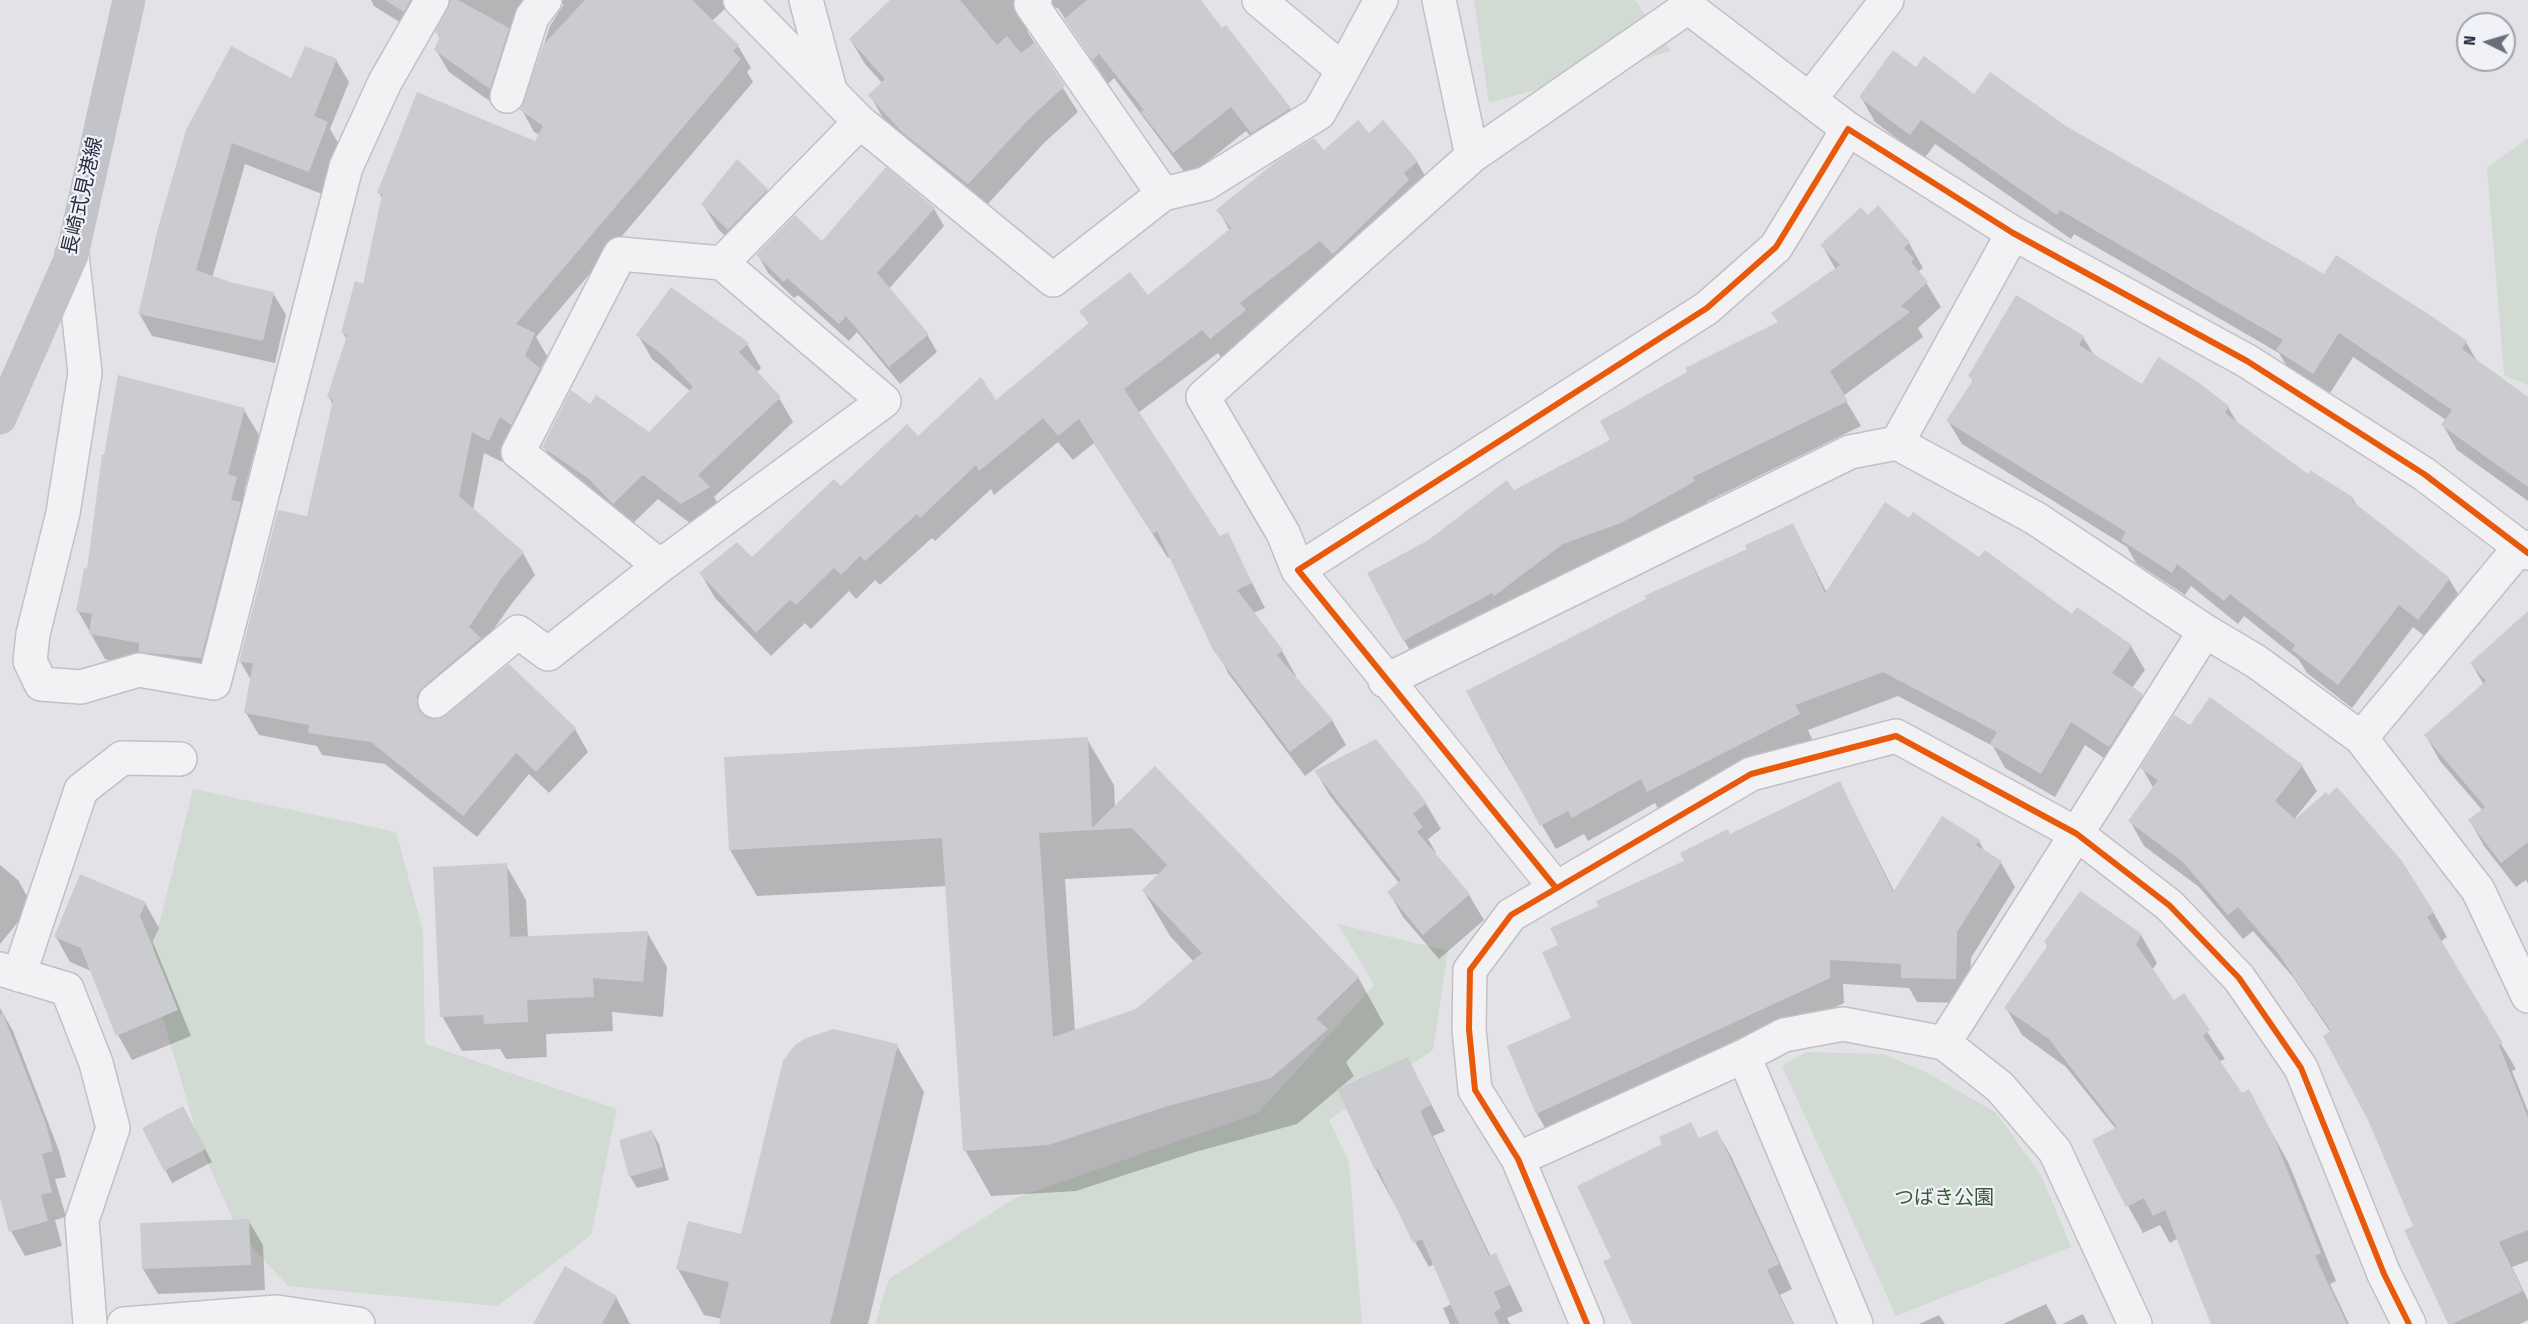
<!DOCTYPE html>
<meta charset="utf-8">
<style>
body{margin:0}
#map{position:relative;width:2528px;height:1324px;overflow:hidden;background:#e3e3e7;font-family:"Fira Sans Condensed",sans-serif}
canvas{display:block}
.north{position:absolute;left:2456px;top:12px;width:60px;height:60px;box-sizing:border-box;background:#f0f2f7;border:2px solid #a0a3ae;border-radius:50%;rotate:275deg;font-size:16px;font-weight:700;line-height:24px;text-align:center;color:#292d41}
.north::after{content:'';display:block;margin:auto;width:21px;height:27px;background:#6a6d7b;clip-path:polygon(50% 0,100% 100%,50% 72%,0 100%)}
</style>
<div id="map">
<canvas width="2528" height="1324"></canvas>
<div class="north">N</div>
</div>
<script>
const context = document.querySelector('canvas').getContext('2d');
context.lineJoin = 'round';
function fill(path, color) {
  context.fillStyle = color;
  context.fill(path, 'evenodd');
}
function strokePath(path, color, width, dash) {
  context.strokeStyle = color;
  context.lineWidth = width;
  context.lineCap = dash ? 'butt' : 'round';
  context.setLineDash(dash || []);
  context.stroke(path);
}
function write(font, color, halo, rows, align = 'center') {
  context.font = font + ' "Fira Sans Condensed","Noto Sans JP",sans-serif';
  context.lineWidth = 4.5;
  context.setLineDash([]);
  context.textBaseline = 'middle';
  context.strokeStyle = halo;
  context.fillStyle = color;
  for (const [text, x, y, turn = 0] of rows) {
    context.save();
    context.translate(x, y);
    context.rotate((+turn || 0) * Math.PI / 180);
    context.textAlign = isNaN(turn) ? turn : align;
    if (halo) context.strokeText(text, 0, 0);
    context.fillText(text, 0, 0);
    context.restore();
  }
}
fill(new Path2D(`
 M1474,0H1635L1671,51L1489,103Z
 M2528,138V385L2504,375L2487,168Z
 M193,789L396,832L423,931L425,1044L617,1109L591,1235L497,1306L288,1286L239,1233L201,1148L148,968Z
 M1338,924L1448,951L1433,1050L1329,1120L1349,1162L1362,1324H875L889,1279L1015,1198L1258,1113L1374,985Z
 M1806,1052L1883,1054L1926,1072L1995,1112L2041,1175L2071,1247L1896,1316L1782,1066Z`), '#d1dad3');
fill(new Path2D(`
 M371,0H725L728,6L712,21L738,46L751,68L747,72L753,82L536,337L547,356L540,370L552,391L513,438L502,462L484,453L473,510L523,553L535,575L513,602L429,720L439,721L508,666L575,729L588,752L549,793L529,774L477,837L385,764L322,755L317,746L259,735L246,713L251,680L240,661L308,518L333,405L329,397L347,340L343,333L364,285L382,199L379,192L536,143L540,135L534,132L522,110L550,26L564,4H551L502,110L449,72L436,50L440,39L437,32L450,4L446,3L417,33L374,6Z
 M893,0H1199L1222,30L1226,27L1290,109L1304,134L1267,157L1246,131L1188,177L1114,78L1108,84L1058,8L1045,6L1031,16L1027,31L1078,112L1045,142L984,208L918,157L884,120L870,95L883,84L865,64L850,39Z
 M336,60L349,82L330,129L340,146L322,194L245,164L212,278L273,293L286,315L275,363L152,336L139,313L156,239L188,130Z
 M1917,69L1975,96L2066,127L2325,276L2466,342L2478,363L2528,406V501L2457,450L2443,425L2446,420L2353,357L2327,398L2292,375L2279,353L2074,234L2071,239L1935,144L1924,159L1875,122L1861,97Z
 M1369,135L1417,162L1431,186L1254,327L1259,335L1225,363L1218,353L1138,413L1219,538L1227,534L1265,608L1253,613L1282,651L1296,676L1294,677L1332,720L1346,745L1305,776L1228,673L1171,556L1168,558L1094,443L1073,460L1058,442L994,495L991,489L935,541L932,538L880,585L875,580L856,599L849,591L811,629L805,623L771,656L715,598L701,574L752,559L840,488L918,438L995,403L1089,324L1081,311L1147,297L1230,231L1218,210L1323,153Z
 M767,190L782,215L744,254L718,229L703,204Z
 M1878,208L1909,243L1923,268L1919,271L1941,307L1918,328L1923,337L1843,396L1861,426L1706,502L1708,506L1418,665L1404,640L1427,542L1514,492L1612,440L1779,323L1836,270L1822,245L1868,217Z
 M934,209L944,226L889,289L927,334L937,352L900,384L857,332L849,341L798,295L794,298L768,273L758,255L822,243Z
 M638,335L747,344L761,368L756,373L779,398L793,422L714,497L723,512L695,527L658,499L628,528L558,471L544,447L590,406L649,434L690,391L652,359Z
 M2083,337L2094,355L2142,386L2228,407L2238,424L2308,476L2353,499L2359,509L2449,579L2463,602L2432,642L2413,627L2352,708L2307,673L2299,660L2244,616L2238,624L2191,586L2185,595L2136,563L2127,547L1962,444L1948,421L1973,382L1970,376Z
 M244,410L259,435L244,492L250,503L215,683L105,659L78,611L88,570L105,457Z
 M1793,525L1827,593L1980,559L2073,616L2131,646L2145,670L2132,688L2142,695L2156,719L2123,771L2085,745L2055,797L2005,768L1993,746L1898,696L1808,730L1812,739L1662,816L1655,803L1588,841L1584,834L1556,849L1500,754L1468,692L1749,550Z
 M2528,613V884L2526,880L2516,887L2484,846L2470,821L2483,811L2440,761L2426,736L2484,685L2471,663Z
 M2210,700L2302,766L2317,791L2295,818L2433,912L2447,937L2440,942L2516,1069L2512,1071L2528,1111V1261L2512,1267L2528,1300V1320L2520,1324H2450L2415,1227L2331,1033L2293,977L2253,931L2243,939L2199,887L2144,846L2130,821L2154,789L2142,768L2190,727Z
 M1087,739L1114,785L1115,808L1358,977L1384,1024L1346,1062L1354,1076L1297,1124L1195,1152L1076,1191L991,1196L965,1150L947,886L757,896L730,850ZM1160,874L1143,890L1170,936L1194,962L1137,1011L1075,1031L1065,879Z
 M1375,741L1426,804L1441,829L1428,839L1436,853L1434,854L1469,895L1484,920L1439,959L1403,917L1389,892L1399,883L1330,796L1316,772Z
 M1840,783L1895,893L1979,841L1985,853L2001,863L2015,887L1971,958L1969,1003L1917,1002L1909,988L1843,984L1844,1003L1551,1138L1537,1114L1509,1046L1573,1019L1559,946L1601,906Z
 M0,865L18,880L32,905L0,944Z
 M506,865L526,900L528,938L647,932L667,967L663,1017L612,1012L613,1031L546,1034L547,1057L506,1059L500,1049L462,1051L442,1016Z
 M2080,893L2141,935L2157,963L2152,970L2174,1002L2183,995L2225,1059L2219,1062L2241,1094L2249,1091L2289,1164L2336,1281L2330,1284L2349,1324H2213L2178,1238L2170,1243L2160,1225L2143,1233L2128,1206L2116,1129L2066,1067L2022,1035L2006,1008L2048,947L2046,943Z
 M145,903L159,928L153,942L191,1036L132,1060L118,1035L91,971L70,962L56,937Z
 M0,1008L13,1031L59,1151L66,1177L55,1179L66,1217L55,1220L62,1246L25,1256L11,1231L0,1192Z
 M897,1046L924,1092L868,1324H721L722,1319L704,1315L678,1269L742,1236Z
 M1408,1059L1445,1131L1433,1136L1491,1257L1496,1255L1523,1311L1507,1318L1510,1324H1450L1443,1308L1452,1304L1434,1264L1429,1267L1415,1242L1376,1170L1339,1090Z
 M190,1120L212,1162L172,1183L144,1129Z
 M652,1132L659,1144L669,1180L637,1188L630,1176Z
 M1717,1132L1731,1156L1792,1289L1780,1295L1794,1324H1634L1613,1258L1700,1140Z
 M248,1220L263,1245L265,1290L158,1294L143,1269Z
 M616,1297L630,1324H542Z
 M2046,1304L2057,1324H2003Z
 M2083,1314L2088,1324H2062Z
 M1939,1315L1945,1324H1919Z`), '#0003');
fill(new Path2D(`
 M385,0H410L404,12Z
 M451,0H458L509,28L490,89L434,50L440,36L435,32Z
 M585,0H692L739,45L733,51L741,59L516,324L535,333L525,356L540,368L511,425L500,417L489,441L472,432L459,496L524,552L501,579L469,627L481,638L423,687L417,695V705L420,712L428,718L439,719L509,664L576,728L536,772L516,753L463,816L371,742L308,733L309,725L244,713L253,663L239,662L278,510L307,516L333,400L327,397L347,335L341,333L355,281L363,284L382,194L377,193L417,92L535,141L543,126L520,110L543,45Z
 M890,0H960L997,45L1007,36L1021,53L1035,42L1065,86L1031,117L968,184L902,132L868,95L885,79L849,39Z
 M1087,0H1201L1222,28L1226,25L1291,108L1251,133L1231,107L1173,153L1141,112L1144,110L1099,54L1093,60L1064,19Z
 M231,46L291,78L305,46L337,59L314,116L328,122L309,172L232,143L196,270L233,283L274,292L263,341L138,314L157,239H155L186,130Z
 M1893,50L1916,67L1924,56L1974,94L1990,72L2066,126L2324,274L2336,255L2433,317L2467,341L2462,349L2528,397V487L2441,425L2452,410L2339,333L2313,374L2276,350L2283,340L2060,210L2057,215L1921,120L1910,135L1859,97Z
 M1358,120L1369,133L1383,120L1418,161L1404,173L1409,180L1333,254L1320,241L1240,303L1246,310L1210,339L1202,330L1124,389L1220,536L1228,532L1252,583L1237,590L1283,650L1277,655L1333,720L1290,752L1213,650L1157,531L1153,534L1079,419L1058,436L1043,418L979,471L976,465L920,518L917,514L865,561L860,556L841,575L834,568L796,605L790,600L756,633L699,573L737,542L752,557L834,479L841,486L907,424L918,436L981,377L996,400L1089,323L1079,311L1130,272L1148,295L1231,228L1216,210L1274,163L1314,138L1324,150Z
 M737,159L768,189L728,230L701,204Z
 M886,167L935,208L877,273L929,334L889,367L846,316L839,324L787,278L784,282L756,255L795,215L822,241Z
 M1878,205L1910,242L1904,248L1914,259L1911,262L1928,282L1901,306L1910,312L1830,371L1848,401L1693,477L1695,481L1621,523L1563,544L1494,596L1492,593L1403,641L1367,573L1427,541L1507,480L1514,490L1610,440L1600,421L1687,372L1685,368L1778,322L1771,313L1840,265L1820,245L1861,207L1868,215Z
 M671,287L749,343L739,352L781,397L698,475L710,487L681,504L643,475L613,504L589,479L542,447L571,390L590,404L596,395L649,432L693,387L665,357L636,335Z
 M2016,295L2084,336L2079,345L2142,384L2158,357L2198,382L2229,406L2225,413L2308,474L2310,470L2354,498L2352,501L2450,578L2418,620L2399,605L2338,685L2292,650L2295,645L2230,594L2224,601L2177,564L2172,573L2121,540L2126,532L1946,421L1973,380L1968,376Z
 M118,375L245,408L228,474L237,477L231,500L241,502L201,658L139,652V643L89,634L92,614L76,611L84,568L87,569L102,455H104Z
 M1885,502L1909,518L1913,512L1979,557L1985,550L2072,614L2077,607L2132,645L2112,673L2143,694L2109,747L2071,722L2041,774L1990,744L1997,732L1883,672L1795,705L1800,714L1647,792L1641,779L1572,818L1568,811L1540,826L1501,753L1499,754L1466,691L1646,599L1644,596L1747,549L1745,545L1793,523L1825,593Z
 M2528,611V842L2501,863L2468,820L2485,807L2424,735L2486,681L2470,663Z
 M2210,697L2303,765L2275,801L2295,819L2326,792L2328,795L2337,787L2402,861L2434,912L2427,917L2503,1043L2499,1045L2528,1118V1230L2499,1242L2523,1291L2452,1324H2448L2404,1230L2413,1226L2368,1120L2323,1036L2331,1031L2277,952L2238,907L2228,915L2183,862L2128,821L2158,780L2140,768L2174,715L2190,725Z
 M1088,737L1092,828L1155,766L1359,977L1316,1019L1328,1029L1271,1078L1168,1106L1048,1145L963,1151L942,838L729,850L724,757ZM1132,828L1167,865L1142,890L1202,953L1136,1009L1053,1037L1039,833Z
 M1376,739L1427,803L1413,814L1423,827L1417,832L1470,894L1423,935L1387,892L1401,880L1314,771Z
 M1840,781L1893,892L1942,816L1980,840L1976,845L2002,861L1957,932L1956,979L1901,978V964L1830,960V978L1536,1114L1507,1046L1571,1018L1542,952L1558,945L1550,928L1599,906L1596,901L1684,861L1680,853L1728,829L1730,834Z
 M507,863L510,937L648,931L643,982L593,978L594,997L527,1000L528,1022L484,1024L483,1015L440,1017L433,867Z
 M80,874L146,902L140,916L178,1010L116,1036L81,948L54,937Z
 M2080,891L2142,934L2136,944L2174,1000L2184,993L2210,1030L2203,1036L2242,1093L2249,1089L2273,1135L2321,1253L2315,1256L2347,1324H2211L2165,1210L2153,1216L2144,1198L2126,1207L2092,1140L2117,1127L2049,1039L2004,1008L2048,945L2044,942Z
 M0,1014H3L46,1124L53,1151L42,1154L52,1192L41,1195L48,1221L9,1232L0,1198Z
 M834,1029L898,1044L830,1324H719L729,1282L676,1269L688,1221L741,1234L783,1061L795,1045L806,1038Z
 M1408,1057L1431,1105L1420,1111L1489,1256L1496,1253L1510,1285L1494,1292L1501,1308L1494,1312L1499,1324H1459L1422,1239L1413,1243L1378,1169L1375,1170L1337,1089Z
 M183,1106L206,1149L164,1171L142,1128Z
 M1691,1122L1699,1138L1717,1130L1779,1264L1767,1270L1793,1324H1632L1603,1261L1611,1258L1577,1186L1662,1144L1659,1137Z
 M652,1130L663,1167L629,1177L619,1140Z
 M249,1219L251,1265L142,1269L140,1223Z
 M565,1266L617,1296L602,1324H533Z`), '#cbcccf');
const minor = new Path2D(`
 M740,0L860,122
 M806,0L830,90
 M1259,0L1343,70L1381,0
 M1439,0L1472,156
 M507,96L532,17L545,0
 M1810,99L1887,0
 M1163,194L1205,184L1319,113L1343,70
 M72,255L85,373L63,513L33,634L30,661L41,684L81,687L139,670L214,683L346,167L385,82L432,0
 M1897,443L2013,233
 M660,566L518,452L620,254L722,263
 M1298,570L1283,533L1203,397L1472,156L1688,7L1848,129
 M1385,681L1850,452L1897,443L2035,518L2205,631L2257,662L2361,738L2478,890L2528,996
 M435,701L518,632L548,654L660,566L884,401L722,263L860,122L1053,280L1163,194L1031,4L1035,0
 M2361,738L2521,546
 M1556,888L1298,570L1707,308L1776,247L1848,129L2013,233L2247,361L2424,474L2528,553
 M0,969L67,989L96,1063L113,1128L82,1220L90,1324
 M19,975L81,790L122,758L180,759
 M1944,1043L2205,631
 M1744,1056L1856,1324
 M1518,1159L1744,1056L1784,1035L1843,1024L1944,1043L2000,1087L2055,1151L2135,1324
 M1587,1324L1518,1159L1475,1090L1469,1029L1470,970L1511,915L1751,774L1896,736L2077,834L2169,905L2239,978L2301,1068L2384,1274L2409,1324`);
const tertiary = new Path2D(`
 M124,1324L277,1312L358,1324`);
strokePath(minor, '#c1c1c5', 36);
strokePath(tertiary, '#c1c1c5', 36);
strokePath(minor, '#f2f2f4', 33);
strokePath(tertiary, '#f2f2f4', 33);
strokePath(new Path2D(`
 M0,418L72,255L129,0`), '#c3c4ca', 33);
strokePath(new Path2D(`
 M1556,888L1298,570L1707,308L1776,247L1848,129L2013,233L2247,361L2424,474L2528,553
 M1587,1324L1518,1159L1475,1090L1469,1029L1470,970L1511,915L1751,774L1896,736L2077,834L2169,905L2239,978L2301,1068L2384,1274L2409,1324`), '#e8590c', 6);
write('20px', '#292d41', '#f0f2f7', [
 ["長崎式見港線",83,196,-77]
]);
write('20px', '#365d36', '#f0f2f7', [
 ["つばき公園",1944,1198]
]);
</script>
